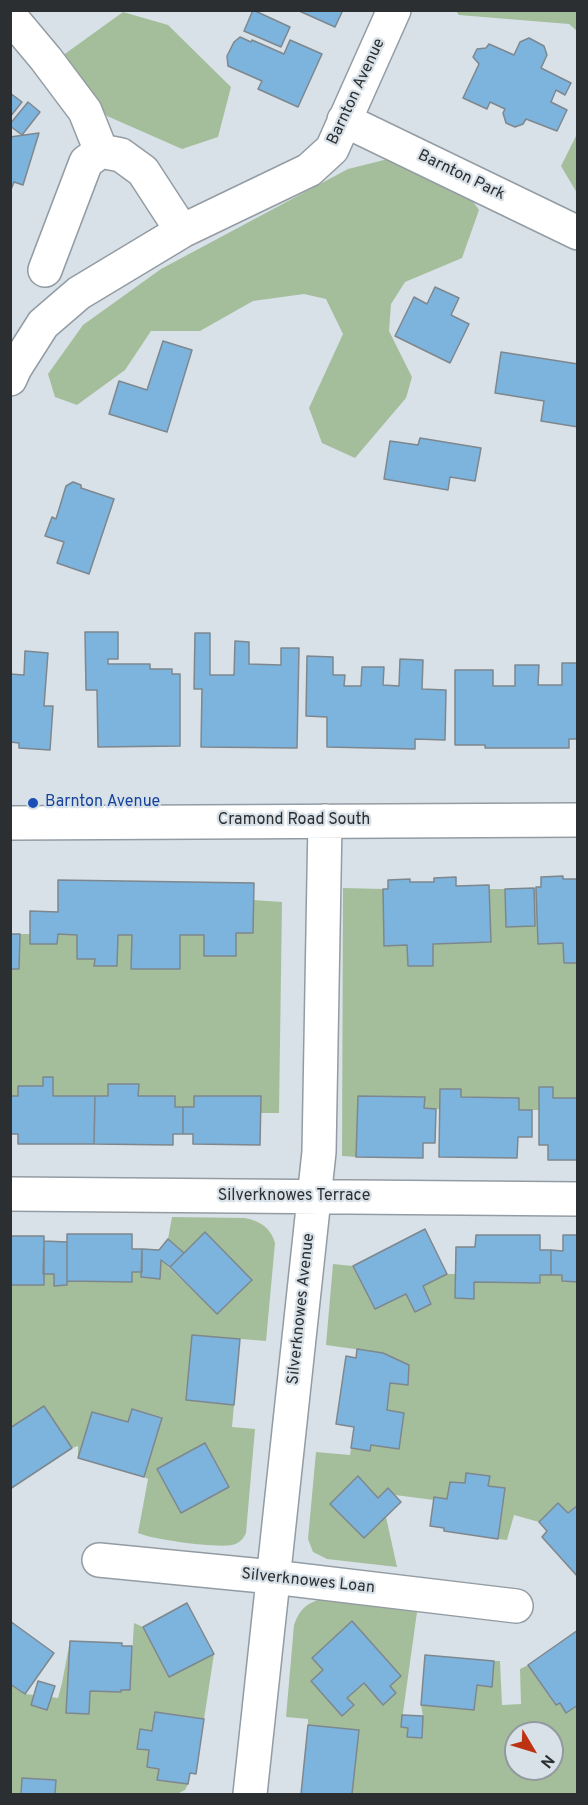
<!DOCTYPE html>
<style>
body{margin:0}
#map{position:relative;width:588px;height:1805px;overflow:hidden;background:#d8e1e8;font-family:Overpass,sans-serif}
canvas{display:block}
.frame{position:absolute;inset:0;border:12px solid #2b2f31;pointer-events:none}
.north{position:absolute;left:504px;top:1721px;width:60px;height:60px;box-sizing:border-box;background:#d8e1e8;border:2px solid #939a9f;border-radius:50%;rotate:128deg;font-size:16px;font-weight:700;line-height:24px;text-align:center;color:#2b2f31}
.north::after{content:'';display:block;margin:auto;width:21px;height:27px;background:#bd3213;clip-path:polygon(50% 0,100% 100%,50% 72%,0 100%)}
</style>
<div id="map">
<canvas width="588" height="1805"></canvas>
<div class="frame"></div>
<div class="north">N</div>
</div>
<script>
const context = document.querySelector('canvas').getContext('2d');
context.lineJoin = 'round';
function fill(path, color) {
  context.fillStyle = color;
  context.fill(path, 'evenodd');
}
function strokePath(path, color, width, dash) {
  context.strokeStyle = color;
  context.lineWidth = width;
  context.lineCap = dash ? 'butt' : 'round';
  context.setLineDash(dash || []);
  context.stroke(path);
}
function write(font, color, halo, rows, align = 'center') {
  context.font = font + ' Overpass,sans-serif';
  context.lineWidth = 4.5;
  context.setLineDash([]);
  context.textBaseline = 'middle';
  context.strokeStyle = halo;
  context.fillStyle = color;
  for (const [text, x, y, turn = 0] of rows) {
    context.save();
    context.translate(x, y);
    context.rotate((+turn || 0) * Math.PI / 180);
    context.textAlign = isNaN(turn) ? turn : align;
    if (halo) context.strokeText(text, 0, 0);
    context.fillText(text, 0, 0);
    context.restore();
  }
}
fill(new Path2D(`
 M456,11H577V31L569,24L459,15Z
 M123,12L168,25L231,87L218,137L182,149L107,116L62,56Z
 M577,134V193L561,166Z
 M388,159L464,189L479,210L462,258L405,282L391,304L389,331L412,377L406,398L355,458L322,443L309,408L343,334L326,299L304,294L253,301L200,331H151L125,370L77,405L55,397L48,374L83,325L161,269L348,169Z
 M536,887L538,944L563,943L564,963H577V1098H553V1087H539V1110H519V1098L461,1097L460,1089H440L439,1109L424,1108V1097L358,1096L356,1157L342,1156L343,888L383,889L384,946L407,945L408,966L433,965V944L491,942L489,889H505L506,927Z
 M253,900L282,902L279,1113H261L260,1096H194V1107H175L138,1096V1084H109L108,1096H53V1077H43V1086H18V1096H11L10,969H19L20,934H30V944H57L58,934L77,935V959H95V966H117L118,935H132V969H180V935H204V956H236V933H253Z
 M172,1217L245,1218C260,1221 271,1228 275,1243L266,1341L192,1335L186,1400L234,1405L232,1427L255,1429L246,1533C243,1539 240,1543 232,1545C216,1548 154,1540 138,1533L148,1479L144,1477L162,1417L133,1409L128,1422L92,1412L78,1458V1446L72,1448L44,1406L11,1428V1285H43V1274H54V1286L66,1285L67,1281L132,1282V1272H142V1277L160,1279L161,1260L217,1314L251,1280L184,1253L168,1239Z
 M333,1264L353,1266L375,1309L406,1294L416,1312L431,1303L423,1286L447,1274H455V1298H474V1282L540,1283L541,1275H562V1281L577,1282V1505L568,1513L558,1503L539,1522L514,1515L507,1540L498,1539L505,1489L488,1486L489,1476L466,1473L465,1483L450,1482L447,1499L434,1498V1500L395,1495L388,1489L378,1498L357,1477L386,1517L397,1567L327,1559L313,1552L308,1539L316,1452L350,1455L351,1448L370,1451L371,1445L399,1449L404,1413L387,1410L390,1383L408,1384L409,1365L383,1353L326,1345Z
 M323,1599L417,1612L401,1727L408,1728L422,1738L423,1716L421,1705L474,1710L477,1685L492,1686L494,1661H500L502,1705L521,1704L520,1669L528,1665L555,1705L560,1703L566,1712L577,1705V1794H352L359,1730L308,1725V1719L286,1717L294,1625C299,1610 307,1602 323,1599ZM516,1733H552V1769H516Z
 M134,1623L143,1627L169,1676L214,1654L204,1719L155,1712L152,1731L137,1748L149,1750L147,1767L159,1769L157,1780L188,1784L185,1790L177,1794H55L56,1780L23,1778L21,1794H11L10,1684L25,1694L34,1695L31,1705L47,1710L51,1697L58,1698L62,1683L70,1641L66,1713L88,1714L90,1691L121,1692V1690H130Z`), '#a4be9b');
const building = new Path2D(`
 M253,10L290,27L281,47L244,31Z
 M297,10H343L335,27Z
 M240,37L251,42L252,40L284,54L290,40L322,54L298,107L258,89L262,81L228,66L227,56L234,42Z
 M529,38L544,46L547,55L541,68L571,83L565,95L556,90L551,102L567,110L557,131L526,119L523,124L515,127L506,123L503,113L505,109L490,102L487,109L463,98L479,64L473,57L477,49L486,48L489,44L514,55L520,42Z
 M10,93L22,102L10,117Z
 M28,102L40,112L22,135L10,126V124Z
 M39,133L23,185L14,182L10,192V137Z
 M435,287L459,298L451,315L469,324L450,363L395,336L414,297L427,304Z
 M163,341L192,350L167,432L109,414L119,381L147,390Z
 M501,352L578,364V427L541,421L544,401L495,393Z
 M420,438L481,448L475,481L450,477L448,490L384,479L390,441L418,445Z
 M73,482L81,485V488L114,499L89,574L57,563L64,542L45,536L52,517L56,519L66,486Z
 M85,632H118V659H108V664H150V669H172V674H180V746L98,747L97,690H86Z
 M195,633H210V675H234L235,641L249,642V664L281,665V648H299L297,748L201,747L202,689H194Z
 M25,651L48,653L44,706H53L50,750L19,748V743L10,742V674L24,675Z
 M307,656L333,657V675H345L344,686H361L362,667H384L383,685L399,686L400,659L423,660L422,689L446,690L445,740L415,739V749L327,747V717L306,716Z
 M562,663H578V739H569V748H485V745H455V670H493V686H515V665H539L538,685H562Z
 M563,876V879H578V963H564L563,943L538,944L536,887H541V877Z
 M456,877V886L489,885L491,942L433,944V966H408L407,945L384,946L383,889H388V880L410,879V882H434V878Z
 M58,880L254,883L253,933H236V956H204V935H180V969H131L132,935H118L117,966H94L95,959H77V935L58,934L57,944H30V911L58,912Z
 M534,888L535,926L506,927L505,889Z
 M10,934H20L19,969H10Z
 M43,1077H53V1096H95L94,1144H18V1134H10V1096H18V1086H43Z
 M108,1084H139L138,1096H175V1107H183V1134H173V1145L94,1144L95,1096H108Z
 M539,1087H553V1098H578V1160H548V1145H539Z
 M440,1089H461V1097L519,1098V1110H532V1137H518L517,1158L439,1157Z
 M194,1096H261L260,1145L193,1144V1134H183V1107H194Z
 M358,1096L425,1097L424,1108L436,1109L435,1143H423V1158L356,1157Z
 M425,1229L447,1274L423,1286L431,1304L415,1312L406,1294L375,1309L353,1266Z
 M205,1232L252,1280L217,1314L170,1267Z
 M67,1234H132V1249H142V1272H132V1282L67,1281Z
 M476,1235H540V1250H551V1275H540V1283L474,1282V1299L455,1298L456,1247H475Z
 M563,1235H578V1282L562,1281V1275H551V1250L563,1251Z
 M10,1236H44V1285H10Z
 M168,1239L184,1253L170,1267L161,1260L160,1279L141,1277L142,1249L159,1250Z
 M44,1241L67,1242V1285L54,1286V1274H43Z
 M192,1335L240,1339L234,1405L186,1400Z
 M357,1349L383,1353L409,1365L408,1385L390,1383L387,1410L404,1413L399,1449L371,1445L370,1451L351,1448L354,1427L336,1424L346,1356L356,1358Z
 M44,1406L72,1448L10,1489V1428Z
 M132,1409L162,1418L144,1477L78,1458L92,1412L128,1422Z
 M205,1443L229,1487L181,1513L157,1469Z
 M466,1473L490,1476L488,1486L505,1488L498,1539L444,1531V1528L430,1526L434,1497L447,1499L450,1482L465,1483Z
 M358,1476L378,1498L388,1488L401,1502L364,1538L330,1504Z
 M558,1503L568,1513L578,1505V1577L542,1537L547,1531L539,1522Z
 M187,1603L214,1654L169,1677L143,1627Z
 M10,1621L54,1653L25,1694L10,1684Z
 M352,1621L401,1676L390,1686L396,1693L383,1705L364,1683L347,1698L354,1705L342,1716L311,1681L323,1670L312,1658Z
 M578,1630V1705L566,1713L560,1703L556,1705L528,1665Z
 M70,1641L122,1643V1646H132L130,1690H121V1692L90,1691L89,1714L66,1713Z
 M425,1655L494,1661L492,1687L477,1685L474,1710L421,1705Z
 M38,1681L55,1686L47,1710L31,1705Z
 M155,1712L204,1719L196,1774L190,1773L188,1784L157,1780L159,1769L147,1767L149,1750L137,1749L140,1729L152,1731Z
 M402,1715L423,1716L422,1738L407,1737L408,1728L401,1727Z
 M308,1725L359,1730L352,1794H301Z
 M22,1778L56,1780L55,1794H21Z`);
fill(building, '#7cb4dd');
strokePath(building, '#7e878d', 1.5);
const minor = new Path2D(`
 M10,16L46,59L85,111L101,151
 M344,120L578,233
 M45,270L86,162L101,151L121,155L143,171L182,231
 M10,379L15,368L43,324L79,293L182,231L309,170L332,149L394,10
 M10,823L578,820
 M10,1194L578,1199
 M99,1560L273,1577L516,1606
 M250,1794L319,1152L325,821`);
strokePath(minor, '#939ca3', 36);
strokePath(minor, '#fff', 33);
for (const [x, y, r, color] of [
 [33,803,6,"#1a4fb4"]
]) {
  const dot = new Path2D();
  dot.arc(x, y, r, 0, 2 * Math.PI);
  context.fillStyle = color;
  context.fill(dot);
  strokePath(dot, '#d8e1e8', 2);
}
write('16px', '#2b2f31', '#d8e1e8', [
 ["Barnton Avenue",357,92,-65],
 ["Barnton Park",461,176,26],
 ["Cramond Road South",294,821],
 ["Silverknowes Terrace",294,1197],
 ["Silverknowes Avenue",302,1309,-84],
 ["Silverknowes Loan",308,1582,6]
]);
write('16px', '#164399', '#d8e1e8', [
 ["Barnton Avenue",45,803]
], 'left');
</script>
